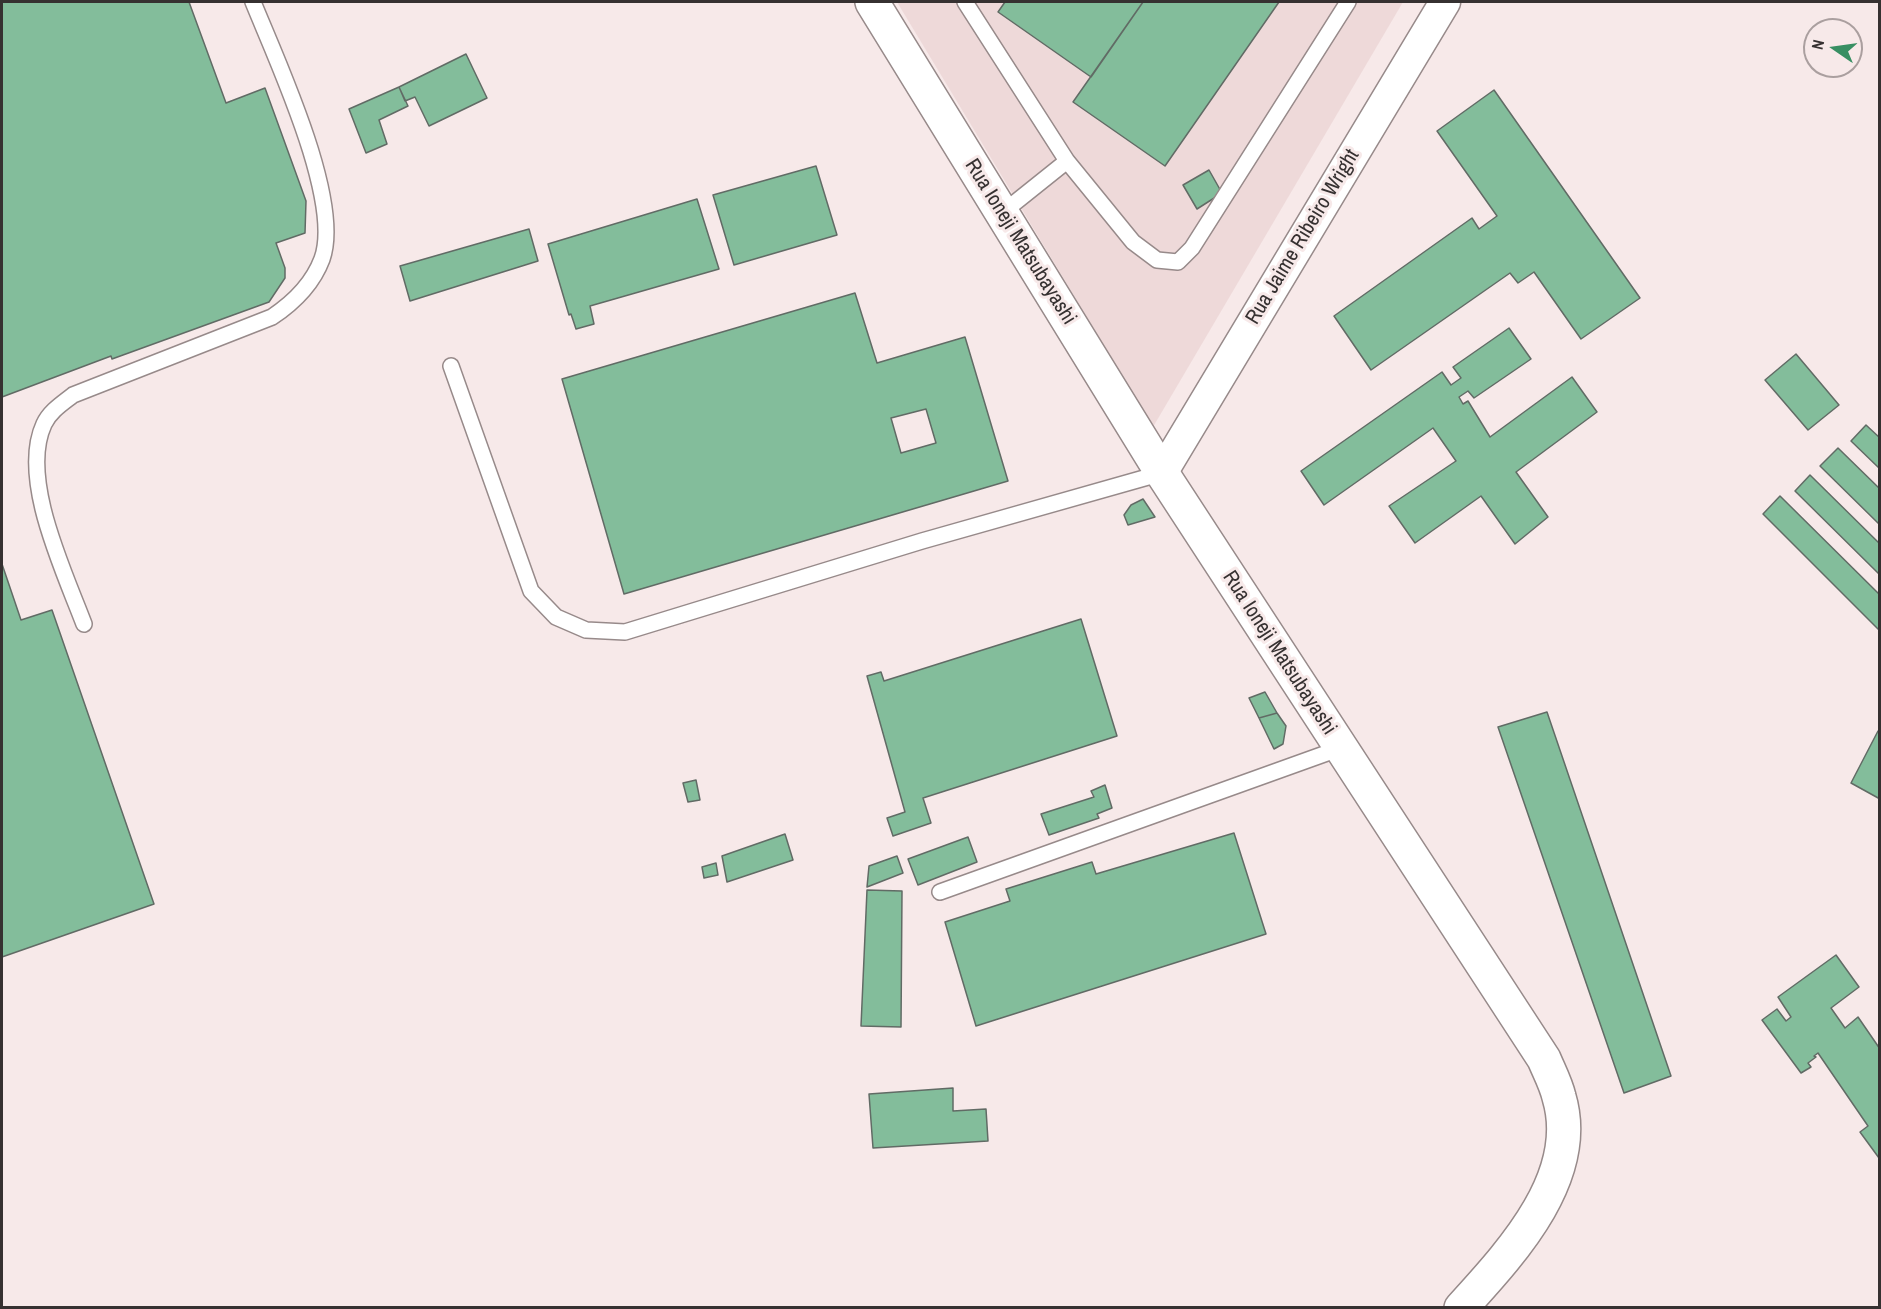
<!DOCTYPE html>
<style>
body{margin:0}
#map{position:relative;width:1881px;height:1309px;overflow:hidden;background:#f7e9e9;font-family:"Archivo Narrow",sans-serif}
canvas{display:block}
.frame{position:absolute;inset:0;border:3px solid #363131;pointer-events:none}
.north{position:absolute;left:1803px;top:18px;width:60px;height:60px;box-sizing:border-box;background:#f7e9e9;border:2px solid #aa9f9f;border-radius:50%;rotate:283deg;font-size:16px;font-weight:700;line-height:24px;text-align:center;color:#363131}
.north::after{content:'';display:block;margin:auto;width:21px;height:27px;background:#388f63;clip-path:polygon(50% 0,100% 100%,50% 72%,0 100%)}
</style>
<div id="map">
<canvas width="1881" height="1309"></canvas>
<div class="frame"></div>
<div class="north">N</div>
</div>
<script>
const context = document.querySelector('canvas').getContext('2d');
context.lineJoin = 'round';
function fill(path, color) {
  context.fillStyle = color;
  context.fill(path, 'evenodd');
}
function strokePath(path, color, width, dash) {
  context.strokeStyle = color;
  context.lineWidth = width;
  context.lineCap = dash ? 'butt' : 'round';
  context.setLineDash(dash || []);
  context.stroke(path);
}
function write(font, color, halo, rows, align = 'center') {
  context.font = font + ' "Archivo Narrow",sans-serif';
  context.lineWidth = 6;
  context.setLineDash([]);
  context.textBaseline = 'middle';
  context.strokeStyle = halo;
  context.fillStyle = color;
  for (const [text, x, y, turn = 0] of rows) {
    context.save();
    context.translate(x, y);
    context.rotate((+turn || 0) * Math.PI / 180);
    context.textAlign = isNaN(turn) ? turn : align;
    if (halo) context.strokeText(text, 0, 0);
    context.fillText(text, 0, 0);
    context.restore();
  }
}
fill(new Path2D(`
 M897,2H1403L1153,427Z`), '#eed9d9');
const building = new Path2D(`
 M2,2H189L226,103L265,88L306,201L305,233L276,243L285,268V278L269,302L112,359L111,356L2,397Z
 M1005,2H1143L1091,77L998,12Z
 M1143,2H1279L1165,166L1073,102Z
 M466,54L487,98L429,126L415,97L405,101L399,87Z
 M399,87L408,106L379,120L387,144L366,153L349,109Z
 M1494,90L1640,298L1581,339L1534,272L1518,283L1510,273L1371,370L1334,316L1472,218L1479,229L1497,216L1437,131Z
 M816,166L837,235L734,265L713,195Z
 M1209,170L1222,193L1197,209L1183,185Z
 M697,199L719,269L590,306L594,324L576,329L571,314L569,315L548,244Z
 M529,229L538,261L410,301L400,266Z
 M855,293L877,363L965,337L1008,481L624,594L562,379ZM926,409L936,443L901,453L891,418Z
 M1509,328L1531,359L1474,398L1468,391L1459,397L1463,404L1468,401L1490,437L1572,377L1597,412L1516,472L1548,517L1515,544L1481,496L1415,543L1389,506L1456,461L1433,428L1324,505L1301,471L1442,372L1451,385L1461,378L1453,367Z
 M1796,354L1839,405L1808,430L1765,380Z
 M1866,425L1880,438V469L1851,441Z
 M1838,448L1880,489V525L1820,466Z
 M1810,475L1880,544V575L1795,491Z
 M1780,496L1880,595V631L1763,514Z
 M1143,499L1155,517L1128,525L1124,515L1131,505Z
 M2,564L21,620L52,610L154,904L2,957Z
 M1081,619L1117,736L923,798L931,823L893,836L887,818L905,812L867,676L881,672L884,681Z
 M1265,692L1277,713L1259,718L1249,698Z
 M1547,712L1671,1076L1624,1093L1498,727Z
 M1277,713L1286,726L1283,744L1274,749L1259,718Z
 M1878,731L1880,732V799L1851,783Z
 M696,780L700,800L688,802L683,783Z
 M1105,785L1112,808L1097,814L1099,818L1049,835L1041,814L1094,797L1091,791Z
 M1234,833L1266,934L976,1026L945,922L1010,901L1006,889L1092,862L1096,874Z
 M785,834L793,860L727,882L722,856Z
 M968,837L977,862L918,885L908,859Z
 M897,856L903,873L867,887L869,866Z
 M716,863L718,875L704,878L702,867Z
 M867,890L902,891L901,1027L861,1026Z
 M1836,955L1859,987L1831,1008L1845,1028L1858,1017L1880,1049L1879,1158L1860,1132L1868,1126L1818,1053L1814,1056L1816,1057L1808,1063L1811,1067L1801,1073L1762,1020L1777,1009L1786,1021L1791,1017L1778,997Z
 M953,1088V1111L986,1109L988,1141L873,1148L869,1094Z`);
fill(building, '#83bd9b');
strokePath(building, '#616b65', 1.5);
const lane = new Path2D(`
 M965,2L1067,161L1133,242L1157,260L1178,262L1192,248L1348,2
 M1002,213L1067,161
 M451,366L531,591L556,617L586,630L625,632L922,541L1162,473
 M84,624C64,571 19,478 44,424C50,411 63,403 73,395L272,317C293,303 313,283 322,259C343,201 276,59 253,2
 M940,892L1341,748`);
const street = new Path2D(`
 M1162,473L1445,2`);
const secondary = new Path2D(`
 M872,2L1162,473L1544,1059C1549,1071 1556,1084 1559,1097C1583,1177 1510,1254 1461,1308`);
strokePath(lane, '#978a8a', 18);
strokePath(street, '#978a8a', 33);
strokePath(secondary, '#978a8a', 36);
strokePath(lane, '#fff', 15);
strokePath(street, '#fff', 30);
strokePath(secondary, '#fff', 33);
write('21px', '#363131', '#f7e9e9', [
 ["Rua Jaime Ribeiro Wright",1303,237,-59],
 ["Rua Ioneji Matsubayashi",1020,242,58],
 ["Rua Ioneji Matsubayashi",1279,653,57]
]);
</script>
